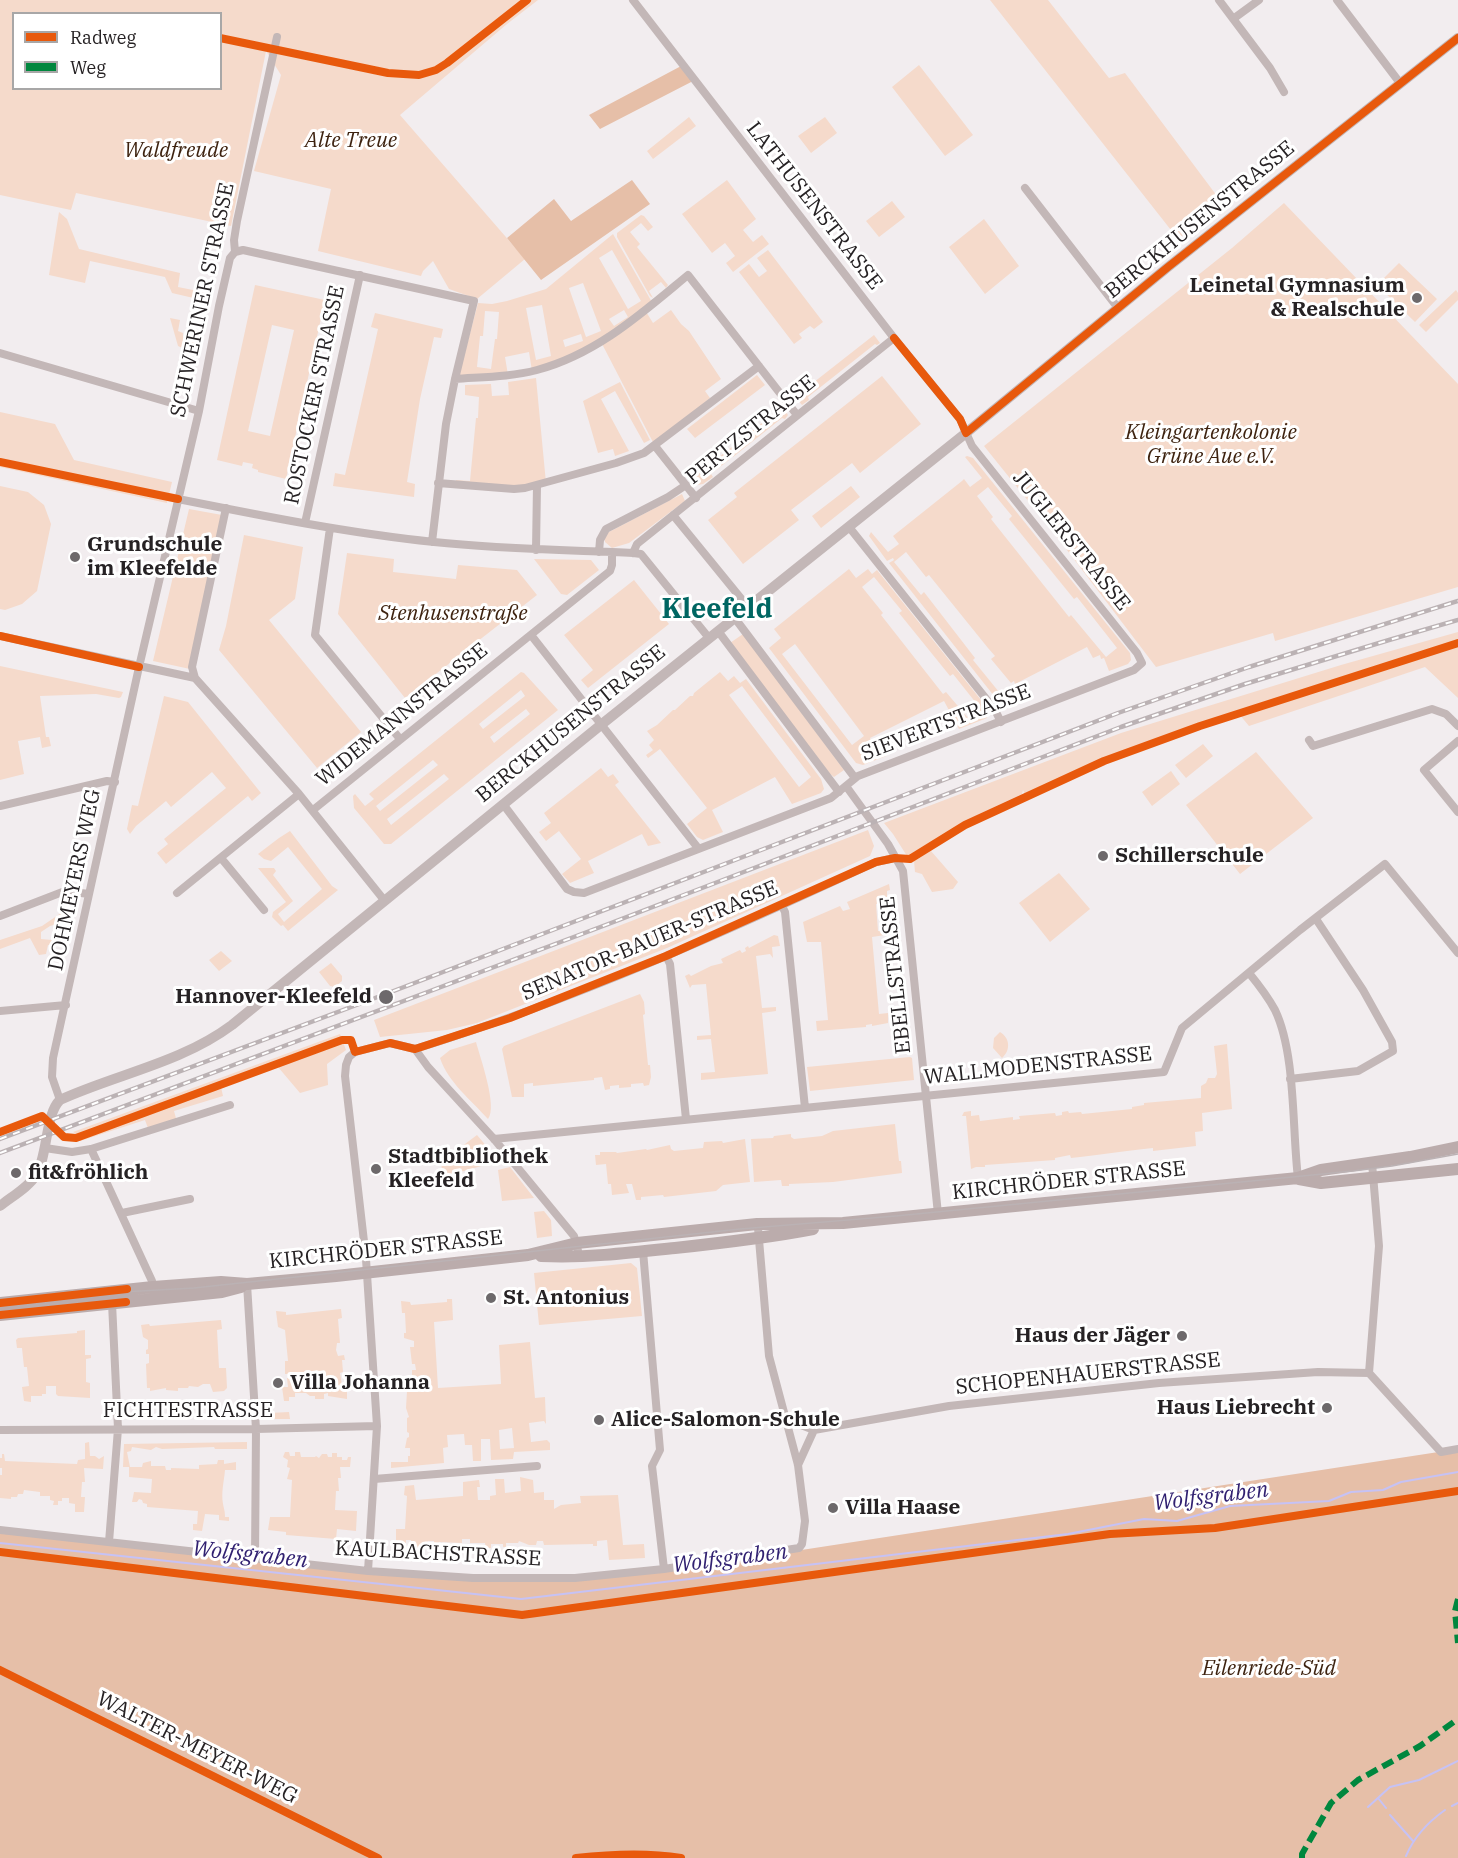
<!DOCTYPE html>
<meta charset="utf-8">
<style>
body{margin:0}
#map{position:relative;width:1458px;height:1858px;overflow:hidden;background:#f2edef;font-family:"IBM Plex Serif",serif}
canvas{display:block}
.legend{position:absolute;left:12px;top:12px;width:210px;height:78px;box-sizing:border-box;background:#fff;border:2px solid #a8a7a7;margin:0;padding:8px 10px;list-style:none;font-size:18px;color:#262224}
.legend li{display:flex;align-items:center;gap:12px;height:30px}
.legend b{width:30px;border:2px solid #a8a7a7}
</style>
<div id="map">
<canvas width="1458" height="1858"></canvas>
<ul class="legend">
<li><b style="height:8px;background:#e8590c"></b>Radweg</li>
<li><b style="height:8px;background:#00873e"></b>Weg</li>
</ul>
</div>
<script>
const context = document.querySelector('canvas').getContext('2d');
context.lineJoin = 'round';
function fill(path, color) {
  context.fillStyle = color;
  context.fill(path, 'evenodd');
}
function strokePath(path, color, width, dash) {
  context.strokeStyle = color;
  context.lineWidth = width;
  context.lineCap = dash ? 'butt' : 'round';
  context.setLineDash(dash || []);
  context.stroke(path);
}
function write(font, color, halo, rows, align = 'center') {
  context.font = font + ' "IBM Plex Serif",serif';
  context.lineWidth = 6;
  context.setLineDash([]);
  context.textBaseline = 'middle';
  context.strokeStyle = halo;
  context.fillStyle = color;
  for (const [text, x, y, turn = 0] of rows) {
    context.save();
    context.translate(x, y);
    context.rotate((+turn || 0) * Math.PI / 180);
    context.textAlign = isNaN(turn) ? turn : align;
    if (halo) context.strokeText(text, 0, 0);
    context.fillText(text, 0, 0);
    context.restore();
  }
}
fill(new Path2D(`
 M0,0H538L507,24L400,115L525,259L477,299L449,289L433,261L423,271L421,276L318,251L331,189L254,171L281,75L266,51L231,226L76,193L71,210L0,195ZM14,14H220V88H14Z
 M990,0H1048L1109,78L1125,73L1223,204L1178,239Z
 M919,65L973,135L945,156L892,87Z
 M689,117L696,126L653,159L647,151Z
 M825,117L837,133L811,153L798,136Z
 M727,180L756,219L743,230L753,242L762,235L769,244L733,272L726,263L735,256L725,243L712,253L682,214Z
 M892,201L905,217L879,237L866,221Z
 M1284,203L1458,384V587L1275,641L1273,633L1156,667L1054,533L984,446L1232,248Z
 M59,212L67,219L79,249L180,273L178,287L203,292L202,300L172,293L165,277L90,261L85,283L49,275Z
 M641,215L644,216L653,227L648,231L641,223L630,232L640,244L637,247L668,285L666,288L661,282L649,291L653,298L650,296L617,237V233Z
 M984,219L1019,266L985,294L949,247Z
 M613,234L653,304L645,310L653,323L671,310L681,324L689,331L721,379L705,391L710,398L655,446L601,342L532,371L529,352L505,357L508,375H459L478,303L492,304L507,301L546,289ZM612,250L641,301L628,309L599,258ZM583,283L601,331L586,337L569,288ZM542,305L551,356L536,360L526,308ZM624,310L628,317L614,326L609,319ZM485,311L499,312L497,339H495L491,369L477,367L480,336H483ZM581,334L583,341L565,347L563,340Z
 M768,250L823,322L814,329L810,326L799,334L802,338L794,344L739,272L749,264L759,277L767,271L757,258Z
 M1399,263L1437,299L1415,322L1377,285Z
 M255,285L325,300L286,479L258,472V470L252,468L253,464L243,462L242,466L217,460ZM272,325L294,330L270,436L248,431Z
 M1456,290L1458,293V300L1426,332L1419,325Z
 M375,313L443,329L441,338L434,337L420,399L407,482L415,484L414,497L333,486L335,473L345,475L378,329L371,327Z
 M170,318L180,320L178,331L183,333V337L196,340L193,353L178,346Z
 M874,335L880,343L877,345L875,344L808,397L809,400L802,405L795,397Z
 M757,375L765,385L695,438L687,429Z
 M882,376L921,424L860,473L852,463L791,510L799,520L743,564L708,520L737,497L734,493Z
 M536,378L546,483L525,488L455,485L456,480L470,481L476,418H478L479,397L465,395V385L491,384L492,396L509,395L508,382Z
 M620,382L650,440L644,443L615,391L601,399L629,451L615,456L613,449L598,453L583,401Z
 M782,407L788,415L785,419L782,418L733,457L728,450Z
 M0,412L55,424L74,460L172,482L167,503L0,467Z
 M724,453L729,460L711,474L713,477L703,484L697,485L692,479Z
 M967,456L973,458L1130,653L1131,660L1128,664L1109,671L1104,658L1101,659L1100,655L1093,658L1087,647L1015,684L1014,681L1011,683L991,659L995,656L988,648L929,575L926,577L906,552L894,562L921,595L924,592L975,658L973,660L999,692L994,696L889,563L894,560L893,558L887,561L869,536L871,532L888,552L899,544L893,536L962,481L964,479L970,487L982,478L965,457ZM988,487L1012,516L1009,519L1074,599L1077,597L1117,648L1106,657L1071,615L1069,617L991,519L993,517L977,496Z
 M0,486L28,492L44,505L51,524L37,591L22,604L5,610L0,609Z
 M851,486L860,497L821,528L812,516Z
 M682,494L685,501L629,543L612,548L605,542L604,537L607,533Z
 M189,509L222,515L190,669L153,661Z
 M244,535L303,547L295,599L269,620L361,732L317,768L219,650L226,626Z
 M347,553L394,559L393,572L456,579L458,565L517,570L537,595L405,698L338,614Z
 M534,559L591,560L599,570L567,595L561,594Z
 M849,569L856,578L868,569L872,574L877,570L985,705L988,712L987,718L959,729L944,701L870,738L877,753L883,750L886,756L863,765L856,763L769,648L781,638L774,629ZM874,577L902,611L899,613L950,676L953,674L980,708L968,718L946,692L943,694L881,615L883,613L862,587ZM795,644L864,736L852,745L782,654Z
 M634,580L669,624L588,688L581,680L593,670L564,635Z
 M1458,632V698L1425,667L1249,726L1239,714L1115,759L1026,798L1023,790L1022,794L971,818L907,856L893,834L884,823L1121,733L1341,665Z
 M743,634L844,770L834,777L830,774L730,643Z
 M0,666L123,692L121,697L119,698L96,694L40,696L46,737H49L51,746L42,748L40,737L18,741L24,774L0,780Z
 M521,672L524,673L558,710L391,844H384L354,808L353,796L355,794L365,806L374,799L369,794ZM521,690L525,696L483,729L479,724ZM526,709L530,714L494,743L490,737ZM433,760L438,765L380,811L376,806ZM444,774L449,779L391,825L387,819Z
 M720,672L728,681L734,676L740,683L746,679L821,779L824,789L821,793L792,804L775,777L712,810L723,832L703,840L697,837L687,824L707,808L660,749L648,758L646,755L653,750L649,745L654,740L647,731L657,725L673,710H675L690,696H693L694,693ZM742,686L811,777L799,787L729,695Z
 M164,696L188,702L261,793L252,801L248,796L166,864L157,853L168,844L164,839L226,788L212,772L171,807L166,801L136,826L130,834L127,829L132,805L138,806Z
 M1203,744L1213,756L1186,778L1175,765Z
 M1256,752L1313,818L1240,874L1186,805Z
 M601,768L608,777L613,774L619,782L615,785L661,843L648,846L642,834L588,861L594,873L570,883L562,874L581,859L559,831L546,841L539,832L551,823L544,813Z
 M1171,771L1180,784L1152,806L1142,792Z
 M868,830L874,846L870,856L667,948L477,1023L447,1030L380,1037L374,1020Z
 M290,831L332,886L338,890L288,931L283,925L281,926L272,917L273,912L286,902L258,868H274L276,871L273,875L293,901L278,914L284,922L322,889L288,847L271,861L264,859L258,854L279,838Z
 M931,851L958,882L953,889L932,892L922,874L915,872L914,861Z
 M1059,873L1090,909L1050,942L1019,903Z
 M889,884L890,890L887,891V899H890V902L876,904L878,931H885V935L872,937L879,1014L888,1013V1023L872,1026V1024L866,1025V1027L817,1031L816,1021L828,1020L821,942H807L803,922L840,906L843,911L850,909L847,902Z
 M61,913L64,922L50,926L41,932V939L52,940L50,945H48L46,954L39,955L30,938L0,949V940L42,926Z
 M774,935L778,936L780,946L772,947L773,958L770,954L756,956L762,1008L776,1007V1011L762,1013L768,1074L701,1080V1073L715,1072L711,1039L697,1040V1036L711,1035L706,984L692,985L690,988L685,976L689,974L691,976L711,966L723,963L721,959L740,950L742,953L746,951L745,948L748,946L749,948Z
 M221,951L232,961L219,971L209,960Z
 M331,963L342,976V981L335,987L330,986L319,972Z
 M640,994L644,1002L645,1014L643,1015L648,1065H650L651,1077L649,1085L644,1086L643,1083L631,1084V1087L619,1088V1085L610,1086V1089L605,1090L602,1077L594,1078V1080L533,1086V1083L524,1084V1097H512L502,1049L504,1046Z
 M1000,1032C1010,1038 1011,1050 1002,1058L993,1048L994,1038Z
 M340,1034L346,1050L327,1064L328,1085L300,1093L278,1067L255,1073L221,1087L223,1096L174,1111L177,1122L149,1131L145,1120L80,1141L78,1135L73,1132Z
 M476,1042C480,1057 498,1107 488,1119C471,1100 448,1082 440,1058L450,1050Z
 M1227,1044L1232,1109L1202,1113L1203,1131L1195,1132L1196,1146L1153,1151V1148C1121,1151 1102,1155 1071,1158L1070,1155L1055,1158V1160L985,1165V1167H976L971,1169L966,1116H962L964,1112L971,1111V1116L979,1115L980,1121L1013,1117V1120L1020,1119L1019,1116L1055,1113L1056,1116L1062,1115V1112L1068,1111L1069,1113L1081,1112L1082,1114L1132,1109V1107L1144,1105V1103L1201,1098V1086L1206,1083L1208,1078H1215L1217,1074L1214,1046Z
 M910,1057L912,1058L914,1080L810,1091L807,1067Z
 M895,1124L899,1161H901L902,1173L833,1182L789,1184V1186H782L781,1180L754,1182L751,1139L773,1138L774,1136L791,1134V1137L794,1139L822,1136L833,1131Z
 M477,1135L499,1161L443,1177L441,1162Z
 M745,1139L750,1182L723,1185L716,1191L664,1197L663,1195L641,1197V1200H636L632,1184H626L629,1193L612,1195L611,1184H608L606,1164L596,1165L595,1155H600V1152H616L617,1153L646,1149L647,1150L670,1145L671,1149L674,1151L703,1148L704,1142L722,1141L723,1143Z
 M510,1167L534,1198L502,1201L498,1170Z
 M544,1211L551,1220L552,1236L537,1238L534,1212Z
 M631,1263L637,1268L642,1316L539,1325L534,1273Z
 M447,1299H452L453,1320L434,1322L438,1388L501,1384L499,1345L530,1342L535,1398L545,1397L546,1424L544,1421L529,1423L531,1442L547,1440L550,1443V1450L514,1452L513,1459L491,1460L490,1439H481V1461H473L472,1445H465L464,1434L447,1435L448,1447L443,1448L444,1463L391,1468V1462H408V1456H410V1448H405L407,1438L409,1437V1433L407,1432V1418L409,1417L406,1408L407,1391L411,1389L409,1377H412V1370H416L415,1364H412L410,1347H414V1341L404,1338V1333H406L405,1313H402L401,1301L410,1302L411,1305L447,1302ZM512,1428L514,1448L500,1449L499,1430Z
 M341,1309L342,1318L338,1319L340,1343H337L336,1350L338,1356L344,1355L345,1360H342L343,1372L340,1373L342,1385H347V1399L328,1396V1393L324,1394V1399H315V1396H310L306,1393H295V1397H289V1401H284L282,1387H288L287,1378H290V1374H285V1361H288L285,1330L278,1327L276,1311L286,1312V1315Z
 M221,1320L222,1329L217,1330L219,1368H226L227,1388L224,1391L213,1392L210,1384H203L198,1387L189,1386L188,1388H178V1391L166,1390V1388L150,1391V1388H147L146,1364L149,1363V1354H146V1350L148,1349V1340L143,1337L141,1325L149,1324L150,1326Z
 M85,1330V1355H91V1358L86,1359V1382L90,1383V1398L58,1396L56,1394V1386H46V1394H42V1396H31V1402L24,1401L22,1387L29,1386L27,1367H24L22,1348H17L16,1340L18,1338L77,1333V1331Z
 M269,1410L270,1413L289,1412L290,1419H263V1411Z
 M89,1442L90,1456H95L99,1459L104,1456L103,1469L84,1468L85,1482H82L81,1497H85L84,1512H75V1504L69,1503V1498H62V1501H58V1505H53L54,1501L50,1500V1496H40V1492L24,1490L23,1494H18L17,1497H11V1499L0,1498V1475H2V1468H0V1458H2V1454H4L5,1461L77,1464L78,1460L85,1459V1443Z
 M247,1442V1449H215L214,1447L162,1449L156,1447L151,1450L132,1447L131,1451L127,1452L130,1467H142L143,1463L151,1461V1466H165L166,1470H171V1468L199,1469V1465L217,1464L218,1460H224V1464L236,1462V1470H225C224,1482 221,1492 223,1504C224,1509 225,1511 225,1517H229V1521L219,1520V1515L205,1514L202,1531L193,1530V1524H197L198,1511L147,1507V1504L143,1503L142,1500L139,1499L137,1502H132L134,1492L151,1493L152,1479L129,1477V1467H123L124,1444Z
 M285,1452H289L290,1456H295V1452H300L301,1457H315L316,1456L319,1458L322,1454H327L328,1457H332V1453H337V1457H342V1460H347L348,1457H351L350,1467H340L341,1478H338L339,1491H336L335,1510L357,1511L356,1531L337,1529L336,1539L286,1535V1532L268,1530L270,1517H290L292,1480L287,1479L290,1468L287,1467L288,1460L283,1457Z
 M520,1477L533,1480L534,1493L544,1492V1500H554V1509L561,1505L581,1503L580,1496L618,1495L623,1545L644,1544L645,1558L609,1560L607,1540L597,1541V1546H593V1544L544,1545L543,1541H537L536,1545H529L519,1541L518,1543H506V1547H503V1544H491V1548H486L485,1543H470V1539H462V1543L439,1542L438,1545H434V1541H428L427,1545H420V1548H411V1540H406V1543L396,1542V1529H405L407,1496L404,1495L405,1486L414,1485L416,1500L463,1496V1482L479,1480L480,1487H477L478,1500H490V1496L496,1495L495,1479H504L505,1493L521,1491Z`), '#f5dacb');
fill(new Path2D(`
 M683,65L695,80L600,129L589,115Z
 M632,180L650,204L541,280L507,238L554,199L571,221Z
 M1458,1449V1858H0V1530L368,1571L575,1578L664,1569L808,1549Z`), '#e6bfa8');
strokePath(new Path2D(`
 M0,1543L521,1599L1068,1534L1144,1519L1177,1521L1230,1506L1329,1501L1351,1492L1383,1490L1401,1482L1458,1472
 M1378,1798L1386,1808
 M1452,1806L1458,1803
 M1368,1807L1390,1787L1419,1780L1458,1761
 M1390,1815L1413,1841
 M1406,1856C1414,1837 1428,1822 1445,1810`), '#c6c2f5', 2);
strokePath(new Path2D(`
 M1219,0L1270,68L1284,92
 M1337,0L1400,83
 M1233,19L1259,0
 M1025,188L1118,308
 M235,252L243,250L474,301L455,379L446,424L432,542
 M0,353L199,411
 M455,379C482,377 511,377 537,370C597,354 642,313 688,275L797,415
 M655,446L696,498
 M438,483L514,489L525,488L616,463L644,453L759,366
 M178,499C263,516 348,533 434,542C500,549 566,550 633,553L641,554L709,638
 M673,515L748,607
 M305,523L360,275
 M849,527L995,710L1001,722
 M330,528L315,635L400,739
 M536,550L537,485
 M599,552L600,540L606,529L668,497L686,485
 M633,553L637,544L894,338
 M734,617L855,778
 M718,631L839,792
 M531,635L698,848
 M0,636L195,678L299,794L384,900
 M195,678L192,667L226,508
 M1309,740L1313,746L1432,709L1446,714L1458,726
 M1458,741L1424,770L1458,812
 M846,786L888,844L903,871L938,1214
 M503,804L567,889L574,892L584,893L831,798L858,776L1134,670L1142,663L1137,653L972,446L960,419L894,338L633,0
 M0,806L107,781L115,782
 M313,810L610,571L612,565V552
 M221,858L264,910
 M177,893L299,794
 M782,906L785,912L805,1108
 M0,916L65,891L89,894
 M666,956L670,964L686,1119
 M1249,973C1258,984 1268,997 1275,1010C1296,1054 1292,1129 1298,1178
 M0,1011L66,1005
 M415,1049C574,1000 726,932 876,862L895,858
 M1290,1079L1358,1071L1393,1051L1392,1042L1363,990L1316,919
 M60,1100L52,1077L53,1058L139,667L199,411L219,306L230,258L235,252L234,240L237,221L277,37
 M494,1139L1164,1072L1182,1028L1300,930L1385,864L1458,953
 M45,1148L72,1152L91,1149L230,1105
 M91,1149L152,1281L153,1291
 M1372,1163L1379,1246L1369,1373L1441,1452L1458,1449
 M122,1213L190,1199
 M643,1251L660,1450L652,1466L664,1569
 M247,1284L256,1429L255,1558
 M785,1419L814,1430L949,1406L1159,1383L1318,1372L1369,1373
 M0,1430L256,1429L377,1426
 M798,1465L814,1430
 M374,1479L537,1466
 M0,1530L368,1571L473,1578H575L664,1569L799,1548L802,1544L805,1521L798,1465L769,1356L758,1228
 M109,1542L118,1429L112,1303
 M368,1571L377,1426L366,1259L345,1076L346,1065L349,1057L355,1052L390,1043L415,1049L428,1067L494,1139L574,1236L580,1258`), '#c3b7b7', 8);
strokePath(new Path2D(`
 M0,1206C11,1197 29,1187 36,1175C48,1156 45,1114 60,1100C117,1074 181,1063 232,1025L602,724L966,433L1168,267L1458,38`), '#c3b7b7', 10);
strokePath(new Path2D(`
 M1299,1179L1321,1183L1458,1169
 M541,1256C587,1258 629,1253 675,1248C721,1243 767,1238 813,1229
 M0,1303L153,1287L221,1282L247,1284L336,1276L528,1255L577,1243L757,1224L843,1223L1298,1178L1321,1170L1410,1157L1458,1147
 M0,1315L222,1292L241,1287`), '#bbacac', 12);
strokePath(new Path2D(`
 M0,1305L122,1292L194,1288L740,1229L896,1216L1353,1171L1392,1166L1458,1154`), '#bbb2b4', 1.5);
const rail = new Path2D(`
 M0,1139L391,992L1118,713L1249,667L1458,601
 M0,1153L611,923L1121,727L1245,684L1389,640L1458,620`);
strokePath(rail, '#bbb2b4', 4.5);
strokePath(rail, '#fff', 2, [7]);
strokePath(new Path2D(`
 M1458,1599L1455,1611L1458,1643
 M1302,1858V1854L1331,1803L1358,1780L1420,1746L1458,1719`), '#00873e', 6, [12, 6]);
strokePath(new Path2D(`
 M220,38L388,73L419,75L436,70L447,63L527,0
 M894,338L960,419L966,433L1168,267L1458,38
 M0,462L178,499
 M0,636L139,667
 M0,1132L42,1116L64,1137L76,1138L342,1040H351L355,1052L390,1043L415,1049L510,1018L666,956L876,862L895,858L910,859L965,825L1104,761L1200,726L1458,643
 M0,1303L127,1289
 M0,1315L126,1302
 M0,1552L522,1615L1110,1534L1215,1528L1458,1491
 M0,1670L378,1858
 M576,1858C611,1854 646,1852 681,1858`), '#e8590c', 8);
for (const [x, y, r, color] of [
 [1417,298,6,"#6d696b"],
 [75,557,6,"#6d696b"],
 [1103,856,6,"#6d696b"],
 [386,997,8,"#6d696b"],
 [376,1169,6,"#6d696b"],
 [16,1173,6,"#6d696b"],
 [491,1298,6,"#6d696b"],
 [1182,1336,6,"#6d696b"],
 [278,1383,6,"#6d696b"],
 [1327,1408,6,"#6d696b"],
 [599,1420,6,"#6d696b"],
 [833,1508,6,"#6d696b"]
]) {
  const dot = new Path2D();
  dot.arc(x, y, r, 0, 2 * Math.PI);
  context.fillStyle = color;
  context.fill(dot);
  strokePath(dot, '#fff', 2);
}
write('italic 21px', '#3e2310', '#fff', [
 ["Alte Treue",351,141],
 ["Waldfreude",176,151],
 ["Kleingartenkolonie",1211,433],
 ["Grüne Aue e.V.",1211,457],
 ["Stenhusenstraße",453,614],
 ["Eilenriede-Süd",1269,1669]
]);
write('21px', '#262224', '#fff', [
 ["LATHUSENSTRASSE",814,206,52],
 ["BERCKHUSENSTRASSE",1200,220,-39],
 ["SCHWERINER STRASSE",203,300,-78],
 ["ROSTOCKER STRASSE",315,395,-78],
 ["PERTZSTRASSE",751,430,-39],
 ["JUGLERSTRASSE",1071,541,51],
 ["WIDEMANNSTRASSE",402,715,-39],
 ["SIEVERTSTRASSE",946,723,-21],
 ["BERCKHUSENSTRASSE",571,724,-39],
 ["DOHMEYERS WEG",75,880,-78],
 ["SENATOR-BAUER-STRASSE",650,941,-23],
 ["EBELLSTRASSE",896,975,-96],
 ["WALLMODENSTRASSE",1038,1066,-6],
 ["KIRCHRÖDER STRASSE",1069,1181,-6],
 ["KIRCHRÖDER STRASSE",386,1250,-6],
 ["SCHOPENHAUERSTRASSE",1088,1374,-6],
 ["FICHTESTRASSE",188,1411],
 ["KAULBACHSTRASSE",438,1554,3],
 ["WALTER-MEYER-WEG",197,1748,27]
]);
write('bold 21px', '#262224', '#fff', [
 ["Leinetal Gymnasium",1405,286,"right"],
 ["& Realschule",1405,310,"right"],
 ["Grundschule",87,545],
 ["im Kleefelde",87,569],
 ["Schillerschule",1115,856],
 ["Hannover-Kleefeld",372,997,"right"],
 ["Stadtbibliothek",388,1157],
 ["Kleefeld",388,1181],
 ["fit&fröhlich",28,1173],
 ["St. Antonius",503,1298],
 ["Haus der Jäger",1170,1336,"right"],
 ["Villa Johanna",290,1383],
 ["Haus Liebrecht",1315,1408,"right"],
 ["Alice-Salomon-Schule",611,1420],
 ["Villa Haase",845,1508]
], 'left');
write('italic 22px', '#312171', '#fff', [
 ["Wolfsgraben",1211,1497,-7],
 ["Wolfsgraben",250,1555,6],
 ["Wolfsgraben",730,1559,-7]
]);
write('bold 27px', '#006662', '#fff', [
 ["Kleefeld",717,610]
]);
</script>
